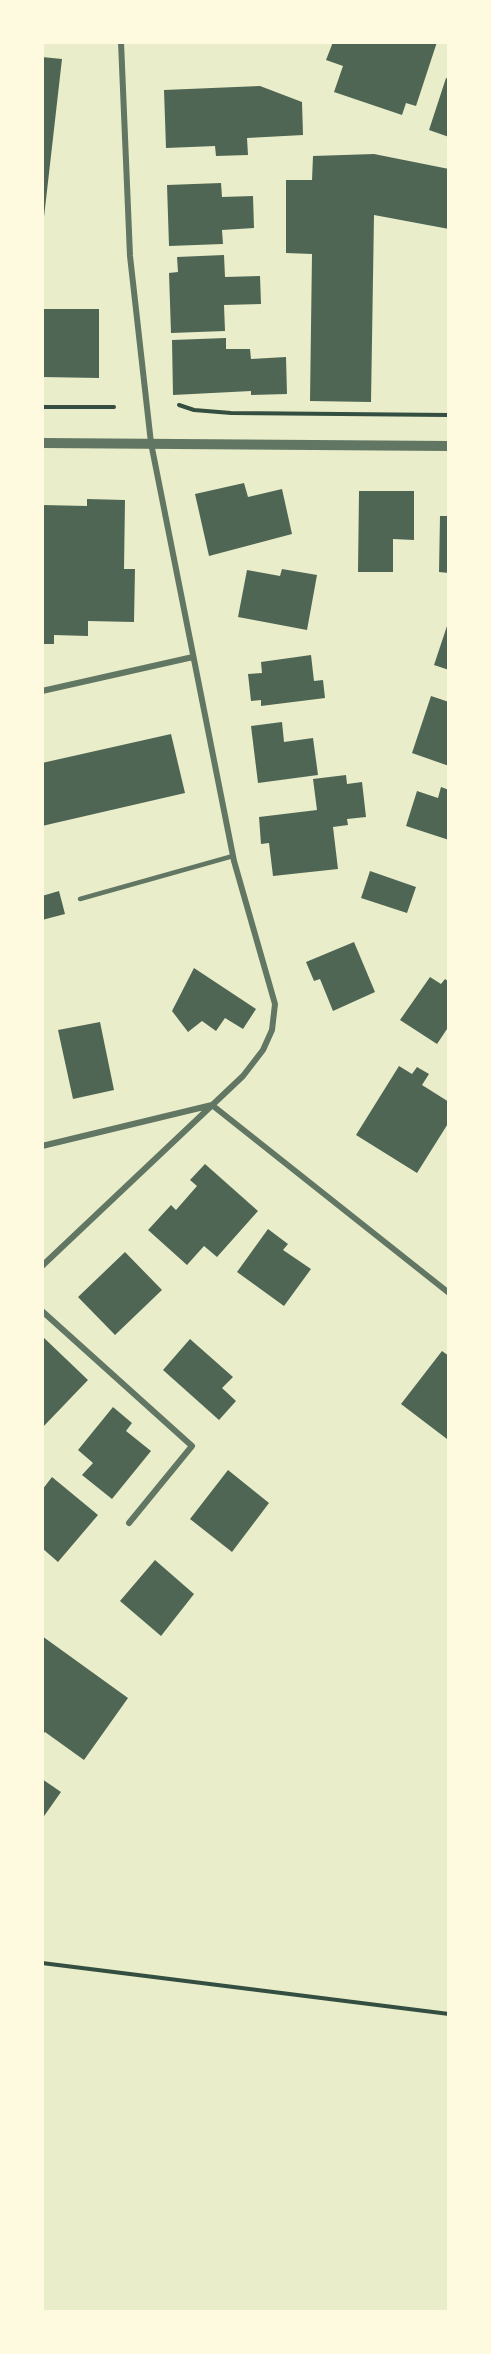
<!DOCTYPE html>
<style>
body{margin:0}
#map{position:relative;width:491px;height:2354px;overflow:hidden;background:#e9edc9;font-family:Mulish,sans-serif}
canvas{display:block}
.frame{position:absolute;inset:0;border:44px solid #fefae0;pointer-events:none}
</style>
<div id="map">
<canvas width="491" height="2354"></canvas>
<div class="frame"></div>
</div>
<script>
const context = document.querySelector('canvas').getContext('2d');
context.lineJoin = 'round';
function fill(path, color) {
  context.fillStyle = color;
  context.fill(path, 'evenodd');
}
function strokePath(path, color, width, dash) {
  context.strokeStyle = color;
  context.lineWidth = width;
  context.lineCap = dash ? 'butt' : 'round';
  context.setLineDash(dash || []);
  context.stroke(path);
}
fill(new Path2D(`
 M333,42H437L416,106L406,103L402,115L334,92L343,66L326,60Z
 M42,57L62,59L44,217H42Z
 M446,78L449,79V137L429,130Z
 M260,86L302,102L303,135L247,138L248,155L216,156L215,146L166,148L164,90Z
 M374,154L449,169V229L374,215L371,402L310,401L312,254L286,253V180H312L313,156Z
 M221,183L222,197L253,196L254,228L222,230L223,244L169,246L167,185Z
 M224,255L225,277L260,276L261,304L224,305L225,331L171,333L169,273L178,272L177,257Z
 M42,309H99V378L42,377Z
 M226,338V349H250L251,359L286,357L287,394L251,395V391L173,395L172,340Z
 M244,483L248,497L282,489L292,534L209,556L195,494Z
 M359,491H414V540L393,539V572H358Z
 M87,499L125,500L124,569H135L134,622L88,621V636L54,635V644H42V505L87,506Z
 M440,516H449V573L439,572Z
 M282,569L317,575L307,630L238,617L247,570L280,576Z
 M449,620V670L434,665Z
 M311,655L314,681L323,680L325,698L261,706V700L251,701L248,674L262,673L261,662Z
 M431,696L449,702V766L412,753Z
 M282,722L284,742L313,738L318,775L258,783L251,726Z
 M171,734L185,793L42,826V763Z
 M346,775L347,784L362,782L366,817L347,819L348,825L333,827L338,869L273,876L269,843L261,844L259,817L317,810L313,779Z
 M441,787L449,790V840L406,826L417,791L438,798Z
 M370,871L416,887L407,913L361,898Z
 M59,891L65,914L42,920V896Z
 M354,942L375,992L333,1011L320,979L314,981L306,962Z
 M194,968L256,1009L243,1029L225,1018L216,1031L202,1021L188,1032L172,1011Z
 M430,977L441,984L445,979L449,982V1026L437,1044L400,1020Z
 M100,1022L114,1090L73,1099L58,1030Z
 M399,1066L412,1074L417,1067L429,1074L422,1085L449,1102V1122L417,1173L356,1135Z
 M205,1164L258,1211L217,1257L204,1246L187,1265L148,1230L171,1205L176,1210L197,1186L190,1180Z
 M268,1229L288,1244L283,1250L311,1269L284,1306L237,1272Z
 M125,1252L162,1290L115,1335L78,1297Z
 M42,1336L88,1380L42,1428Z
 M190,1339L233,1377L222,1388L236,1401L219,1420L163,1370Z
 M442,1351L449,1356V1437L447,1439L401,1404Z
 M113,1407L132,1423L126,1431L151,1451L112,1499L82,1475L93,1463L78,1450Z
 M228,1470L269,1503L232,1552L190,1519Z
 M52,1477L98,1515L58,1562L42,1548V1490Z
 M155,1560L194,1594L161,1636L120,1601Z
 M42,1636L128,1698L84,1760L45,1732L42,1735Z
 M42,1779L61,1792L42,1819Z`), '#4f6655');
strokePath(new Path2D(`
 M179,405L194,410L231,413L449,415
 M42,407H114
 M42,1963L449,2014`), '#344e41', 4);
strokePath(new Path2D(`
 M80,899L233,856`), '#617663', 4.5);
strokePath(new Path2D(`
 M42,691L193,657
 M42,1146L212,1105L449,1293
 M42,1266L243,1076L263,1050L272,1030L275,1004L234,861L151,443L130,256L121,42
 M42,1311L192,1446L129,1523`), '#617663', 6);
strokePath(new Path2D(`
 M42,443L449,446`), '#617663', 10);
</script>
